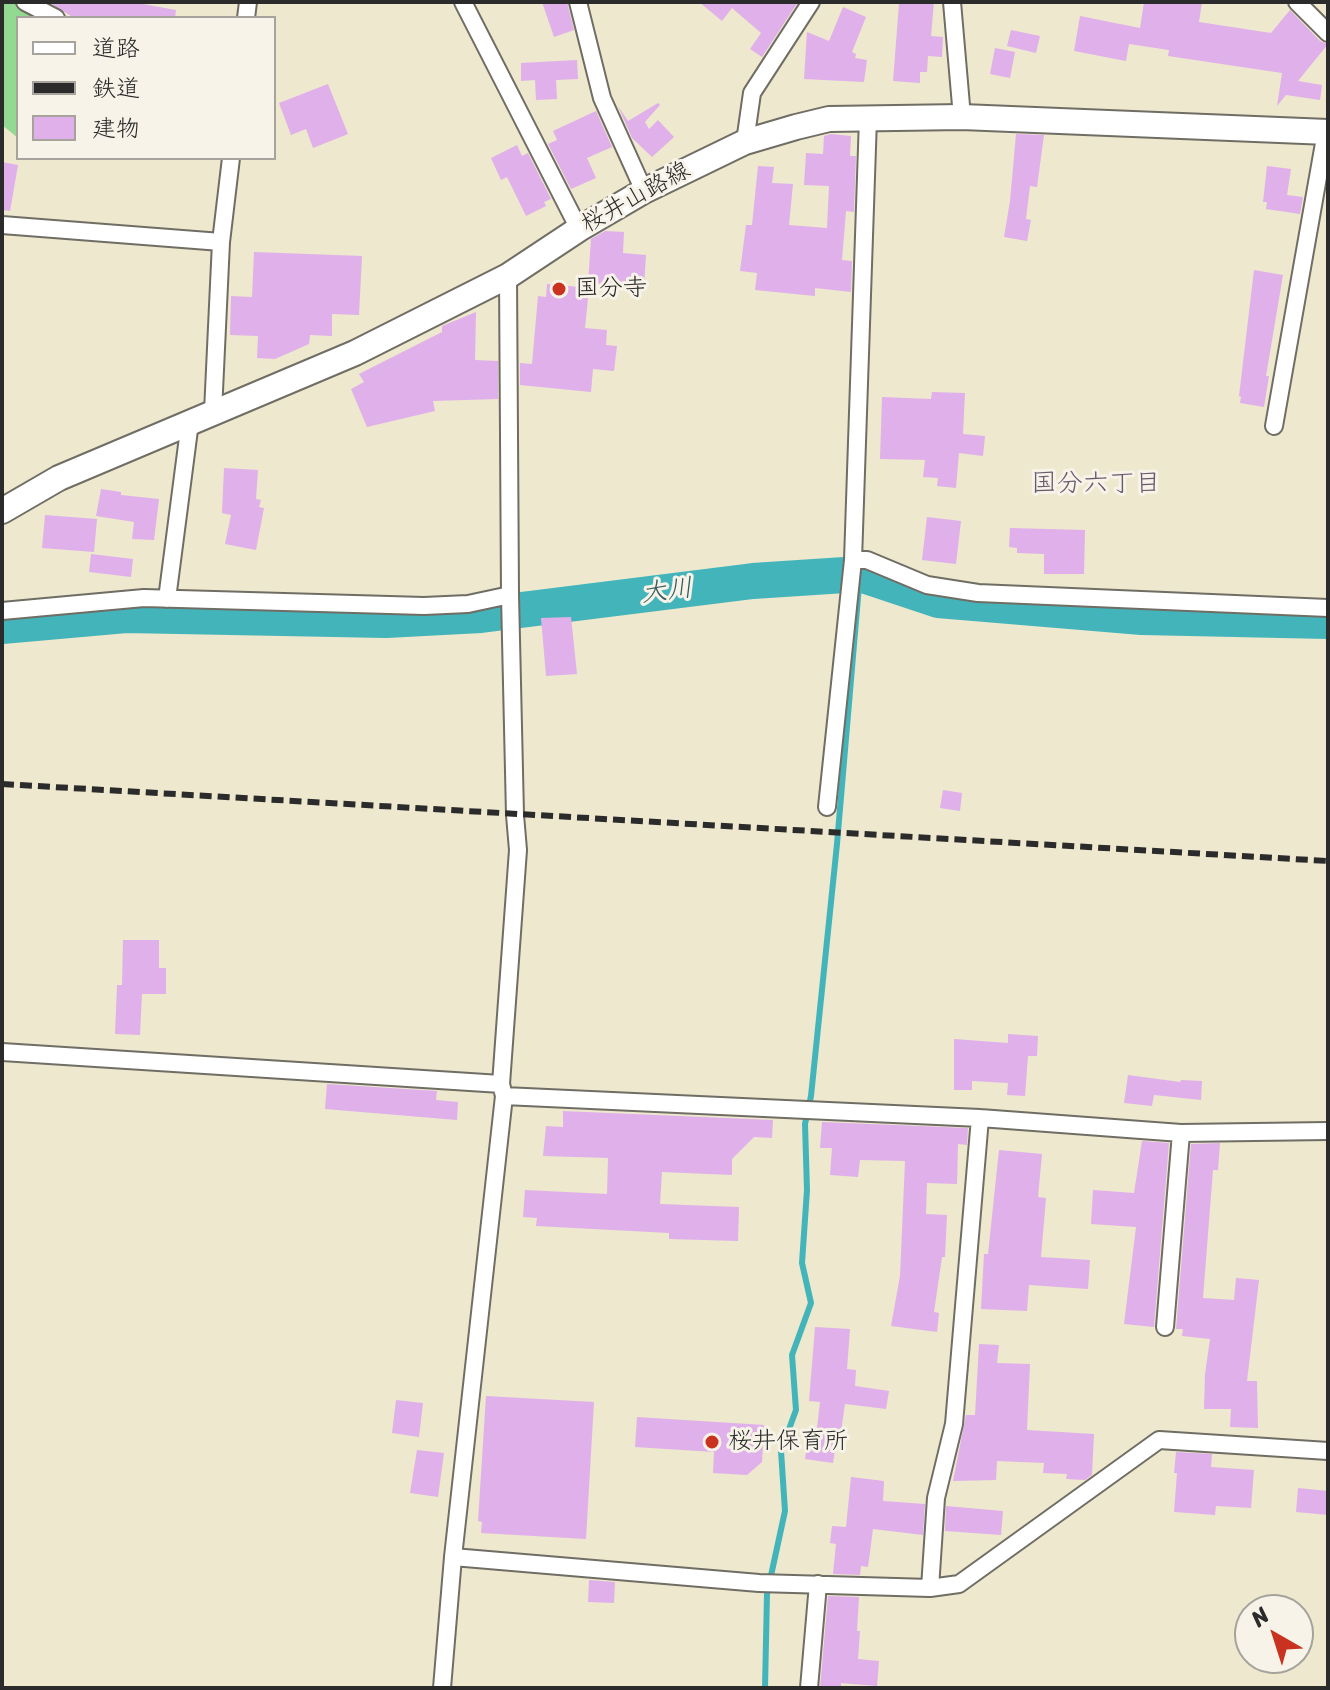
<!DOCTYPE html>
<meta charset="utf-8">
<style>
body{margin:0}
#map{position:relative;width:1330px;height:1690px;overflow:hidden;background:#ede8ce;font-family:Sriracha,"Klee One",sans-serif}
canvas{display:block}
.frame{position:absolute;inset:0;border:4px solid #2b2b2b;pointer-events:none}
.legend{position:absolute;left:16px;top:16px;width:260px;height:144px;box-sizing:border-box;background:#f7f3e8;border:2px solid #a5a39c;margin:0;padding:10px 14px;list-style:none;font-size:24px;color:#2b2b2b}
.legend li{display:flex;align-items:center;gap:16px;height:40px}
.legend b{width:40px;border:2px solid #a5a39c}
.north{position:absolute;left:1234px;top:1594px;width:80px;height:80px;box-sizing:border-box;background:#f7f3e8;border:2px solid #a5a39c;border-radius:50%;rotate:321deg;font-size:22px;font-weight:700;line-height:32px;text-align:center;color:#2b2b2b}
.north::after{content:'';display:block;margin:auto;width:28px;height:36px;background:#c8321e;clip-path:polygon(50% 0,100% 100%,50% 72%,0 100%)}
</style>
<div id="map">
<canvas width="1330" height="1690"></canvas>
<div class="frame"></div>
<ul class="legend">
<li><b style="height:10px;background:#fff"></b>道路</li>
<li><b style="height:10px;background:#2b2b2b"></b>鉄道</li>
<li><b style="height:22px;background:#e0b0ea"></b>建物</li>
</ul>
<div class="north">N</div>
</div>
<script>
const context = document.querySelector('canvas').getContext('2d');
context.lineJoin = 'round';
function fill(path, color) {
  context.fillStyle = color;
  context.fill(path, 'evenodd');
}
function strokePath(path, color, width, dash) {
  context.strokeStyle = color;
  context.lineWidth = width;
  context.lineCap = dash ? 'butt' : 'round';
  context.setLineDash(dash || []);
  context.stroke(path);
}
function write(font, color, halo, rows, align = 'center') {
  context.font = font + ' Sriracha,"Klee One",sans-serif';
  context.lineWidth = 6;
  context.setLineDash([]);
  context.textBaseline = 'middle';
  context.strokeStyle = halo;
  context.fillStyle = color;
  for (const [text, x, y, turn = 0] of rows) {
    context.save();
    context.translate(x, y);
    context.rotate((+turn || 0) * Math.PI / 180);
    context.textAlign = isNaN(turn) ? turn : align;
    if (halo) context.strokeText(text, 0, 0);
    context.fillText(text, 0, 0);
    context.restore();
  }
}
fill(new Path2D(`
 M2,2H14L45,18H18V138L2,125Z`), '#94d992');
strokePath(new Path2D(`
 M765,1688L767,1594L785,1511L781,1451L796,1410L792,1355L811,1303L802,1263L807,1190L805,1124L811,1096L837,844L860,574`), '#44b4bb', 6);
strokePath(new Path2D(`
 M2,626L126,615L386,620L481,615L753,581L860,574L938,600L1142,617L1328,621`), '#44b4bb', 36);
fill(new Path2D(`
 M49,2H132L176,10L175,18H74Z
 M542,2H567L574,30L554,37Z
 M699,2H798L762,57L750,49L761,33L732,8L722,21Z
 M902,2H934L931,36L943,37L942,57L928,56L927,72H920V83L893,81L899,4Z
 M1144,2H1202L1199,22L1271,33L1290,10L1320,41L1328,44L1298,81L1322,85L1320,100L1286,95L1277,106L1282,73L1168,56L1169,50L1129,44L1126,61L1074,51L1080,16L1140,28Z
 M843,7L866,17L852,52L856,54L855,58L867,60L864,82L804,79L807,32L829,41Z
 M1011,30L1040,36L1036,53L1007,46Z
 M995,48L1015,52L1010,78L990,74Z
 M577,60L578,79L556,80L557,99L536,100L535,80L521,81V63Z
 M328,84L348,134L313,148L306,129L291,135L279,103Z
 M658,103L660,105L645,122L649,129L658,120L674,137L652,157L632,138L618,106L628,121Z
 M596,111L612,147L587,158L596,178L571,189L548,144L557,140L553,131Z
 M831,134L851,136L850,156H856L854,212L846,211L842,260L852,261L851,292L815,288V296L755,290L757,273L740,271L746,225H752L758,166L774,167L772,183L793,184L789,225L827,228L829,186L804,185L806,153L823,154L824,136Z
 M1016,134L1044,135L1037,187L1030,186L1026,219L1031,220L1027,241L1004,237L1010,201Z
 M517,145L522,156L528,153L551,199L544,202L546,206L526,216L507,177L501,180L491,158Z
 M2,162L18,165L10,211L2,210Z
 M1267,166L1291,169L1287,195L1303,197L1300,214L1266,209L1267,202H1263Z
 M605,231L624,232L623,253L646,255L644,286L588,283L591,239Z
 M254,252L362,256L359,315L332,314V336L310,335L309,344L275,359L257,358L258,336L230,335L231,296L252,297Z
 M1254,270L1283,275L1266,376H1269L1264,407L1240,403L1241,397L1239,396Z
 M547,284L589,288L585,328L607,330L606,345L617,346L614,371L593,369L591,392L520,385V363L532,364L538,296L546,297Z
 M476,312L475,360L498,361V399L433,401L435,411L367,427L351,389L364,382L359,374L442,332V326Z
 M932,392L965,393L963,434L985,436L983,456L959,453L956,488L937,486L938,478L923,477L925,460L880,459L882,397L931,399Z
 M224,468L258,470L256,499L261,500L259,507L264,508L256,550L225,544L231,515L222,513Z
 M101,489L121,492V495L159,499L154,540L132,539L134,522L96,516Z
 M45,515L97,519L94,552L42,548Z
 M927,517L961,521L956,564L922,560Z
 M1010,528L1085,530L1084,574H1044V554L1017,553V548L1009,547Z
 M91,554L133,559L131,577L89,572Z
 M571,617L577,674L546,676L541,618Z
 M943,790L962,793L960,811L940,808Z
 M123,940H159V968H166V994H142L140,1035L115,1034L117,985H122Z
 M1008,1034L1038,1036L1037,1056H1028L1025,1096L1007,1095L1008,1083L972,1081V1090H954V1039L1008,1043Z
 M1128,1075L1180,1082L1181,1080L1202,1081L1201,1100L1154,1095L1152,1106L1124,1103Z
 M327,1084L437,1091L436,1100L458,1102L457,1120L325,1109Z
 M563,1111L773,1120L772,1138L754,1137L732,1159V1175L662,1172L660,1204L739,1207L738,1241L669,1239V1233L536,1226L537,1218L523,1217L525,1190L607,1194L608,1158L543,1156L546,1126L563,1127Z
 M822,1122L968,1128L967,1145L958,1144L957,1184L927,1183L926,1214L947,1215L945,1257H942L934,1312L939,1313L937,1332L891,1326L900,1276L905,1161L860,1160L858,1177L830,1175L832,1148H820Z
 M1142,1141L1169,1143L1154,1327L1124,1324L1136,1227L1091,1224L1093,1190L1134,1193Z
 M1220,1143L1218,1170H1213L1203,1298L1234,1300L1236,1278L1259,1280L1247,1381H1257L1258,1428L1230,1427L1231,1409H1204L1205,1374L1210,1339L1182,1336L1183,1329H1176L1191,1144Z
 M999,1150L1042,1154L1038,1197L1046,1198L1041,1257L1090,1260L1088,1289L1029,1285L1027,1311L981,1309L984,1254H988Z
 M815,1327L850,1329L847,1369L856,1370L855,1386L889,1391L886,1409L845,1404L839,1445L836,1444L833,1463L805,1459L807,1444L815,1445L820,1402L809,1401Z
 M979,1344L999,1345L997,1363L1030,1364L1027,1430L1094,1434L1092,1475L1085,1480L1066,1479L1067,1474L1043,1473L1044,1463L997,1461L996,1480L953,1481L966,1415H975Z
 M486,1396L594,1402L586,1539L481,1533L482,1522L478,1521Z
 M396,1400L423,1403L419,1437L392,1433Z
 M637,1417L764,1425L762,1462L747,1475L713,1473L714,1452L635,1447Z
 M417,1450L444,1453L438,1497L410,1493Z
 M1176,1452L1212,1454L1211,1467L1254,1470L1251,1508L1216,1506L1215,1515L1174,1512L1177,1473H1174Z
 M851,1477L884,1481L883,1501L925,1504L923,1535L873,1529L868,1567L861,1566L860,1575L833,1574L836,1544L830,1543L832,1526L846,1527Z
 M1298,1488L1328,1491V1515L1296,1512Z
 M946,1506L1003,1511L1001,1535L945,1531Z
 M589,1580L615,1582L614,1603L588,1602Z
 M828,1596L859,1597L857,1631H860L858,1659L879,1661L877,1686L841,1683V1688H820Z`), '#e0b0ea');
const street = new Path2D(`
 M25,2L56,18
 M463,2L579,229
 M578,2L602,98L644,191
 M952,2L962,117
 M1297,2L1328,33
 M246,18L248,2
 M745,142L752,93L811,2
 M2,225L221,242
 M213,412L221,242L231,158
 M1274,426L1326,132
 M853,560H867L927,585L978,593L1328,608
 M167,599L190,422
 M2,611L144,598L424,606L468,604L510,595
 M827,807L853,560L868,118
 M2,1052L501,1084
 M504,1096L980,1118L1181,1133L1328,1131
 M1165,1327L1181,1133
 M453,1557L759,1583L930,1588L959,1584L1159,1440L1328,1451
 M930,1588L936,1498L954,1424L980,1118
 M442,1688L453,1557L504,1096L501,1084L518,850L515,815L510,595L508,276
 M809,1688L818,1584`);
const secondary = new Path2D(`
 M2,511L59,478L355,353L508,276L579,229L644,191L745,142L796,127L829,119L962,117L1328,132`);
strokePath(street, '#6f6d64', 20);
strokePath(secondary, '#6f6d64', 28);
strokePath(street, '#fff', 16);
strokePath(secondary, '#fff', 24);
strokePath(new Path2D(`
 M2,784L1328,861`), '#2b2b2b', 6, [12, 6]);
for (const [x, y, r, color] of [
 [559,289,8,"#c8321e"],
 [712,1442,8,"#c8321e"]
]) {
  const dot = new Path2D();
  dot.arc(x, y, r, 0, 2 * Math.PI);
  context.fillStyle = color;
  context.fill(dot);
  strokePath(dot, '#f7f3e8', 3);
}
write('24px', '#2b2b2b', '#f7f3e8', [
 ["桜井山路線",636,198,-29]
]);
write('24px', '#2b2b2b', '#f7f3e8', [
 ["国分寺",575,289],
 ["桜井保育所",728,1442]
], 'left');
write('26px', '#6a5a6e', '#f7f3e8', [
 ["国分六丁目",1096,484]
]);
write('italic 26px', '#345b5d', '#f7f3e8', [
 ["大川",667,592,-7]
]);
</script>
